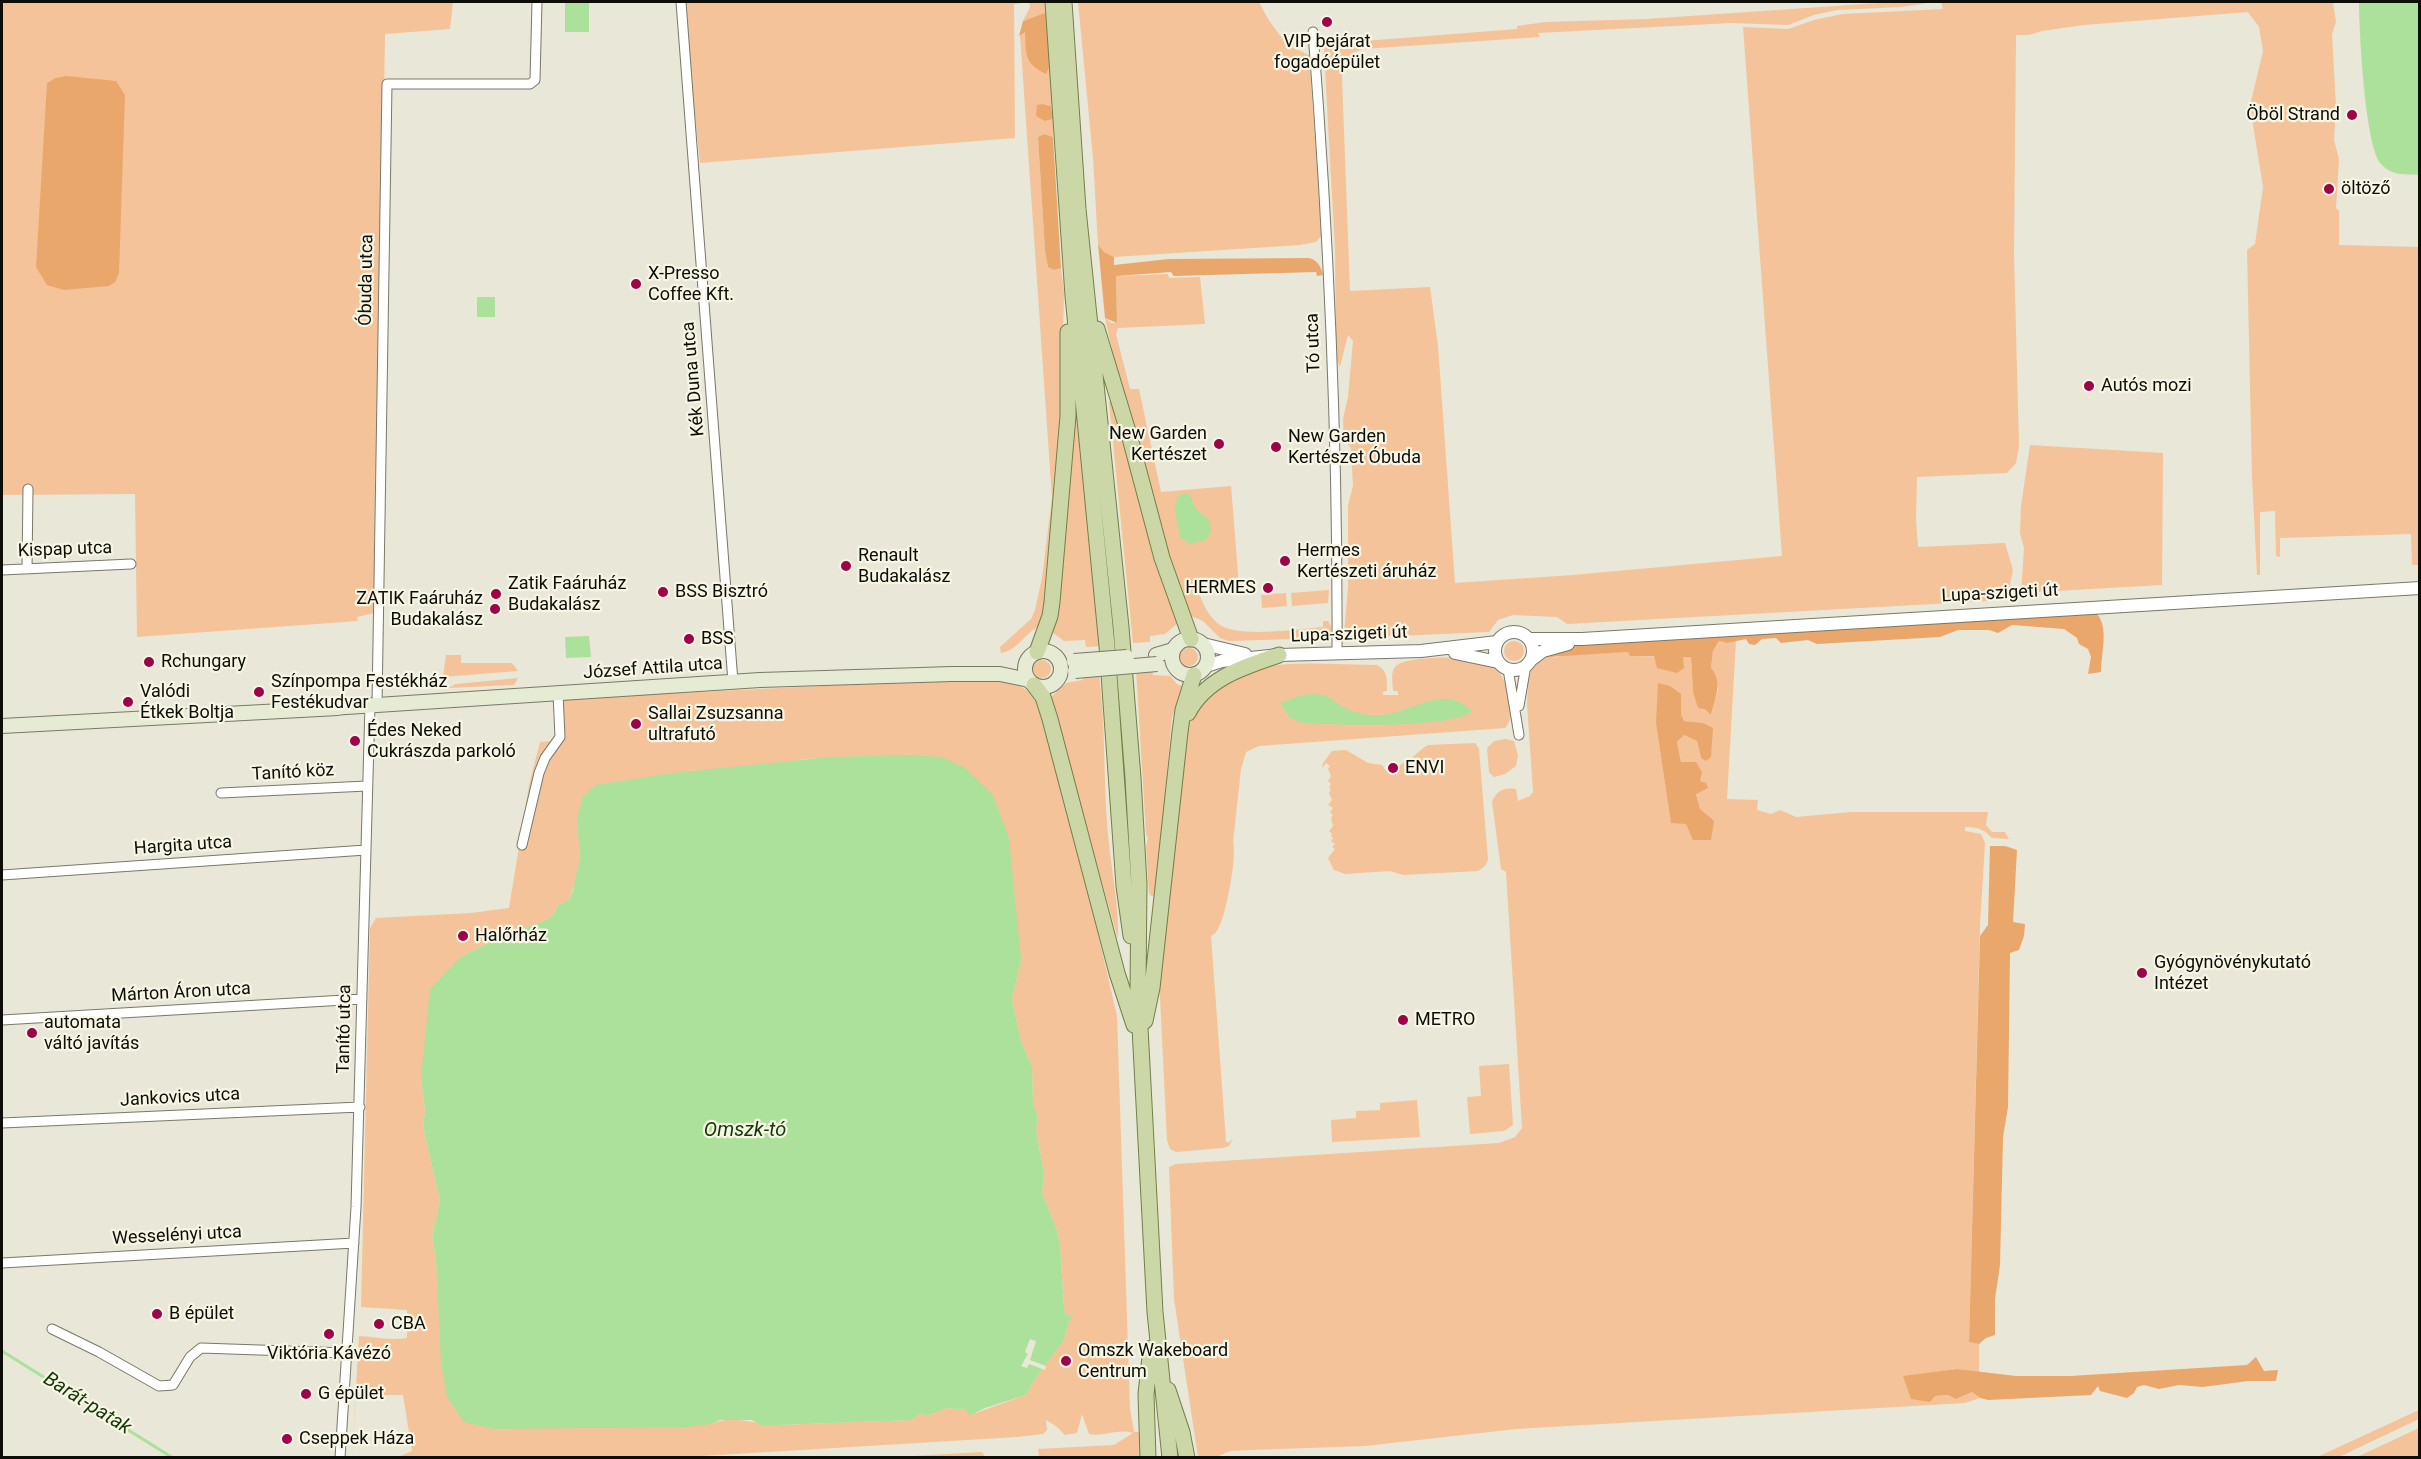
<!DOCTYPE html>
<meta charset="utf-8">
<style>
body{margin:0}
#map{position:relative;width:2421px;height:1459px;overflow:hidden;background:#e9e7d7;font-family:Roboto,sans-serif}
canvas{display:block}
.frame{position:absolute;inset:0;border:3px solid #0e0e08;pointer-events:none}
</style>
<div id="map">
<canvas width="2421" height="1459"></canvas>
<div class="frame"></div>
</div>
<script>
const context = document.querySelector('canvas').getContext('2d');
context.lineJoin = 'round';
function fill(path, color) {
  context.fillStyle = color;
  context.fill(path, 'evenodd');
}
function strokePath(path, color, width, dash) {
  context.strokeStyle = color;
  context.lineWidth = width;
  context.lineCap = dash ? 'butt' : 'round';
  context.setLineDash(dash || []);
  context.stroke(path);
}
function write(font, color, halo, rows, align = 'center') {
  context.font = font + ' Roboto,sans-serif';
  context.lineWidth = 4.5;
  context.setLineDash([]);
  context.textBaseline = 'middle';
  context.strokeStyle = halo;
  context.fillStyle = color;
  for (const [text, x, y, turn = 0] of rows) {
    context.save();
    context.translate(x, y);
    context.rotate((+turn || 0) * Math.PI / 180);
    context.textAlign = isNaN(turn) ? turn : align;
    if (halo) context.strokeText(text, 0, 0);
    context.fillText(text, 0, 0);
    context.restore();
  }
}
fill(new Path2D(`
 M2,2H453L450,29L385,34L378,457L375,474L374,613L357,617L358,621L137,637L135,494L2,495Z
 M683,2H1022V3L1014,4L1015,138L700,163Z
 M1029,2H1048L1053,110L1051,106L1044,104L1045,121L1053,119V137L1044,134L1038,137L1045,251L1048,267L1054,270L1061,268L1064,292L1060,462L1050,566L1040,626C1024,633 1019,650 1001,653L1000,647L1031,619L1035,610L1042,578L1052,498L1020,35L1025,31L1049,67L1045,14L1023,21L1030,7Z
 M1078,2H1259L1268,19L1287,45L1309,55L1322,235L1316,242L1300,245L1114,257L1104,252L1098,244L1093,158Z
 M1893,2H1934L1902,7L1837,10L1814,15L1788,25L1731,23L1538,33L1540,37L1363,49C1346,54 1344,60 1342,77L1350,291L1430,287L1438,346L1455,583L1573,575L1782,556L1743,27L1788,29L1814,20L1843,14L1943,9L1941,2H2333L2336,22L2332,34L2336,107L2334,140L2339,159L2336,208L2339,211V245L2419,247V565H2412L2411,534L2280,538V557L2276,556L2275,511L2260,512V575H2257L2252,477L2247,250L2255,244L2263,187L2250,106L2263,51L2259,27L2248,12L2084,25L2042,31L2029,35H2016L2014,255L2019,446L2016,463L2007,473L1917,477L1916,520L1918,547L2005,543L2013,570L2007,600L1567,624L1557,617L1513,615L1498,620L1489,632L1349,638L1344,634L1348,587V505L1353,486L1351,448L1344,440L1343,419L1348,397L1353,341L1348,335L1340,367L1336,358L1335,249L1324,51L1326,44L1517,29V26L1545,22L1646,19Z
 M1168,274L1169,278L1200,277L1205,324L1118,328L1116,334L1130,389H1139L1161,492L1231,486L1239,586L1198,589C1201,601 1209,618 1220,625C1239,638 1299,629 1323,627V621H1328L1331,626V633L1326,638L1229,641L1220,638L1203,621L1191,616L1185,606L1166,551L1125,407L1105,318L1111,323H1117L1116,276Z
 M1112,399L1183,619L1165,634L1150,636V642L1133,643L1109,402Z
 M1077,417L1080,418L1105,646L1086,647L1085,640L1064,641L1049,630L1075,419Z
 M2030,445L2163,453L2162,585L2021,593L2024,548L2020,533L2021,506Z
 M1329,590L1328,603L1292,606L1291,593Z
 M1286,593L1287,606L1262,608L1261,595Z
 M1736,640L1727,799L1758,800L1757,810L1771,814L1780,810L1796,817L1852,812H1988L1986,825L1992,832H2005L2009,839L1992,838C1984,829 1977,827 1965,827V831L1981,834L1985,843L1980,925L1969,1341L1979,1344V1372L1957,1369L1903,1377L1935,1396L1948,1395L1956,1399L1972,1392L1980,1398L1965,1403L1516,1429L1365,1446L1251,1450L1230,1451L1217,1457H1198L1174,1299L1169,1167L1176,1164L1499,1143L1515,1137L1522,1128L1506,872L1501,869L1492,802C1496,791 1504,787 1516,789L1518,801L1530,796L1533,792L1527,704L1528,682L1531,671L1544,655L1561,649L1553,658L1566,655L1628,652L1631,656L1691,657L1693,692L1711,715L1718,690L1711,668L1713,651L1719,641L1727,643ZM1681,694V714L1684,721L1703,723L1701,758L1697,741L1684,735L1677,742L1681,762L1700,781L1696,794L1700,809L1671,822L1656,724Z
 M1504 651a10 10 0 1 1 20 0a10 10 0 1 1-20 0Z
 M1180 657a9 9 0 1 1 18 0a9 9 0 1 1-18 0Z
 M446,655H461V663H512L518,671L443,677Z
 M1456,657C1488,664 1504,663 1509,700C1510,711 1513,719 1505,728L1259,746L1246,752L1241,769L1233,842C1237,857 1226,916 1218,929C1217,932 1214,934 1211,936L1226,1141L1228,1143L1233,1139L1229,1146L1223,1148L1176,1152L1170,1149L1167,1140L1159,977L1186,727C1194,711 1210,687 1227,678C1271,657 1329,665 1377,665C1388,671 1387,680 1387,691L1383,692V695H1398V691H1393C1393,684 1390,673 1395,667C1403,657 1442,658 1456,657Z
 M1033 669a9 9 0 1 1 18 0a9 9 0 1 1-18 0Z
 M1152,669L1153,675L1170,676L1177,684L1184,687L1172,717L1156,895L1151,896L1149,893L1146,847L1148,838L1146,833L1136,670Z
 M1099,674C1106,727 1103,781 1108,834C1111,869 1119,904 1118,939L1050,698L1066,683L1083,680V675Z
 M518,678L514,685L448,688L456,684Z
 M986,678L1013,681L1029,692L1041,707L1056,752L1117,1016L1130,1409L1134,1432H1142L1143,1457H1039L1038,1449L1114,1445L1133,1433C1118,1428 1104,1437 1089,1434L1082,1414L1077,1433L1065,1435L1056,1426L1046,1420L1047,1430L1043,1434L1017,1437L685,1457H398L412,1451L403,1395H356L352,1457L359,1336C375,1337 391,1341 407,1338V1310L361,1307L370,928L376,918L471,913L509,908L529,785L540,742L555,741L554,699ZM872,756L1021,959L1012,1000L1021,1041L1032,1067L1033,1103L1038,1117L1036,1130L1044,1173L1042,1193L1056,1227L1060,1244L1064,1309L1069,1320L1064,1340L1033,1382L1026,1395L970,1415L968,1410L947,1408L929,1415L919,1414L912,1420L778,1425C756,1425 733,1414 711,1424L442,1369L436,1259L432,1237L440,1201L423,1126L425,1111L421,1077L461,957L498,938L542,922L552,916L559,904L568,901C574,887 580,869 580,855C579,832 576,822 582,798L805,759Z
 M1506,739L1514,741L1518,755L1516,766L1505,774L1494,777L1489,772L1487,748L1494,741Z
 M1475,743L1479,749L1488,860L1485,866L1478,871L1403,875L1390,871L1345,874L1334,870L1328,858L1335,849L1332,847L1335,844L1331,841L1333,838L1331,836L1332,834L1329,831L1333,826L1331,818L1333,815L1330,812L1333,808L1328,805L1332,800L1329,793L1331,790L1329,788L1331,784L1328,781L1331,776L1328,769L1330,766L1326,763L1322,768L1323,763L1332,751L1346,750L1368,763L1382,765L1386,771H1398L1401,764C1412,761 1418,750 1428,745Z
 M1509,1064L1513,1125L1504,1131L1470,1134L1467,1097L1481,1096L1479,1066Z
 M1417,1100L1420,1137L1332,1142L1331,1120L1356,1118V1111L1380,1110V1103Z
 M2419,1410V1419L2339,1457H2317Z
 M2419,1428V1457H2357Z
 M982,1452L985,1457H895Z`), '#f4c399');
fill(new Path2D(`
 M1045,13L1048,19L1049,67L1046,74C1024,63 1026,55 1025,32L1019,36L1023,21Z
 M66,76L116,81L125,95L119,273L115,282L109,286L64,290L47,285L36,267L47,83L56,78Z
 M1043,104L1051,106L1053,119L1045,121L1036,116L1037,105Z
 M1044,134L1053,137L1061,268L1054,270L1048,267L1045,251L1038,137Z
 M1098,244L1104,252L1114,257V265L1169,259L1309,258C1318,260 1321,267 1323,275L1317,276L1316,272L1174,276L1171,272L1116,276L1117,323L1105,318Z
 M2095,612C2110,625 2101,654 2101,672L2088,674L2091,657L2088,649L2079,644L2077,638L2064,629L2012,625L1998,633L1989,630H1958L1940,637L1817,644L1808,640L1781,643L1776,638L1762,639L1755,645L1749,644L1746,639L1727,643L1719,641L1713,651L1711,668C1723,682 1715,699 1711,715L1705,709L1698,708L1693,692L1691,657H1683L1684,668L1677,673L1657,668L1654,656H1630L1628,652L1547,657L1561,649L1579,645Z
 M1658,683L1670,686L1681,694V714L1684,721L1703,723L1713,728L1711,757L1706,761L1701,758L1697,741L1684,735L1677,742L1681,762H1696L1702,772L1700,781L1706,783L1708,788L1696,794L1700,809L1714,821L1711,840H1693L1686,824L1671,823L1656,724Z
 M1990,846H2005L2017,850L2013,922L2025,924L2024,936L2019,950L2010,953L2008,1107L2003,1137L2000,1265L1995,1299V1335L1986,1338L1979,1344L1969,1342L1980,936L1988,925Z
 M2256,1357L2264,1371L2278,1370L2276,1381H2248L2203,1387L2179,1385L2159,1389L2144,1385L2137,1387L2134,1393L2127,1398L2100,1391L2098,1386L2091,1395L1988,1400L1980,1398L1972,1392L1956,1399L1948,1395L1935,1396L1930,1402L1911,1399L1903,1376L1957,1369L2016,1376H2070L2247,1365Z`), '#eaa76b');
fill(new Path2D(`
 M565,2H589V32H565Z
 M2359,2H2419V175C2405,174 2392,176 2381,164C2365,147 2359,29 2359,2Z
 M477,297H495V317H477Z
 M1184,493L1189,494L1196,509L1208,519L1211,530L1206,540L1190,544L1180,537L1175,511L1177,497Z
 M589,636L591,657L566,658L565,637Z
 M1302,695C1309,695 1317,693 1325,696C1333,698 1338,705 1345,708C1356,714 1369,716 1381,715C1414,713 1443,682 1472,711C1455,729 1332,725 1304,723L1291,719L1280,703Z
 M910,755L942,757L965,768L993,795L1009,838L1021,959L1012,1000L1021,1041L1032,1067L1033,1103L1038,1117L1036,1130L1044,1173L1042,1193L1056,1227L1060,1244L1064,1309L1067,1315L1074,1317L1069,1320L1064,1340L1033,1382L1026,1395L985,1408L969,1416L967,1410L947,1408L929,1415L919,1414L912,1420L778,1425H760L752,1420H720L711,1424L688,1427L494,1429L464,1422L447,1397L441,1363L436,1259L432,1237L440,1201L423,1126L425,1111L421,1077L430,989L461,957L498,938L542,922L552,916L559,904L568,901L573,890L580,857L577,819L582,798L596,785L673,773L829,757Z`), '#abe19b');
fill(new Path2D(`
 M1030,1339L1036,1341L1030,1360L1046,1366L1045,1370L1029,1364L1027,1368L1021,1366L1028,1354L1025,1352Z`), '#e9e7d7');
strokePath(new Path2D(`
 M2,1351L173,1458`), '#abe19b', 3);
const minor = new Path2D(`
 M681,2L733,682
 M1313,32C1329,238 1338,447 1337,654
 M27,569L28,489
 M2,570L131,564
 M1508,669L1519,735
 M377,705L387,84H530L535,80L537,2
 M1519,706L1526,665
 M221,793L367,786
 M522,845L539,773L545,758L560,737L558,693
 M2,875L366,850
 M2,1020L362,999
 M2,1123L360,1107
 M2,1263L354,1243
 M52,1329L99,1352L159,1386L173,1385L190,1357L201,1348L346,1353
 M340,1458L356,1207L370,705`);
const tertiary = new Path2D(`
 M1495 651a19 19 0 1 1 38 0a19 19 0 1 1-38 0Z
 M1529,639H1582L2420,588
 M1203,644L1245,654
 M1455,653L1498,662
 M1531,660L1543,651L1568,644
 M1206,666L1222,661L1279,655L1421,651L1497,642`);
const secondary = new Path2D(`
 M1172 657a18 18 0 1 1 36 0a18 18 0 1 1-36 0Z
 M1025 669a18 18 0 1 1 36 0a18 18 0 1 1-36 0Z
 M1156,655L1173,650
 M331,708L760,680L952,674H1000L1029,680
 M2,726L338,708`);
const primary = new Path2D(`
 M1053,2L1073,296L1107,646L1124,886L1131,936
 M1064,2L1078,209L1121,627L1133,778L1139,884L1138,990L1155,1312L1170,1458
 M1097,329L1130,438L1162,558L1191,639
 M1037,652L1050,616L1052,602L1068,416V332
 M1034,685L1043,697L1050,719L1117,973L1134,1025
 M1188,713C1206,678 1244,667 1279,655
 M1145,1021L1152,988L1180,732L1183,710L1194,675
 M1168,1390L1182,1432L1187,1458
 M1148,1458L1146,1394L1151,1348`);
strokePath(minor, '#7a7869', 11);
strokePath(tertiary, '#7a7869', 14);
strokePath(secondary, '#7a7869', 16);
strokePath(primary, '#737f49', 17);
strokePath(minor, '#fff', 9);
strokePath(tertiary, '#fff', 12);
strokePath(secondary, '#e6ebd3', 14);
strokePath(primary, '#ccd7a7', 15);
const secondaryBridge = new Path2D(`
 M1074,661L1127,657
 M1075,671L1157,664`);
strokePath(secondaryBridge, '#7a7869', 16, []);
strokePath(secondaryBridge, '#e6ebd3', 14);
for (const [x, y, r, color] of [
 [1327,22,6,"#9e0248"],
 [2352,115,6,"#9e0248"],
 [2329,189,6,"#9e0248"],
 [636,284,6,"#9e0248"],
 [2089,386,6,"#9e0248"],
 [1219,444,6,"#9e0248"],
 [1276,447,6,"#9e0248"],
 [1285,561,6,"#9e0248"],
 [846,566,6,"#9e0248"],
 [1268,588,6,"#9e0248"],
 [663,592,6,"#9e0248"],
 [496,594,6,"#9e0248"],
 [495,609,6,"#9e0248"],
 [689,639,6,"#9e0248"],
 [149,662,6,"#9e0248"],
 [259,692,6,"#9e0248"],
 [128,702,6,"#9e0248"],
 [636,724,6,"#9e0248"],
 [355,741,6,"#9e0248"],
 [1393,768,6,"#9e0248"],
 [463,936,6,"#9e0248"],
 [2142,973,6,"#9e0248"],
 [1403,1020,6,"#9e0248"],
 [32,1033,6,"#9e0248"],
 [157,1314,6,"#9e0248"],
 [379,1324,6,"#9e0248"],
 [329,1334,6,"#9e0248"],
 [1066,1361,6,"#9e0248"],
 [306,1394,6,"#9e0248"],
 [287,1439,6,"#9e0248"]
]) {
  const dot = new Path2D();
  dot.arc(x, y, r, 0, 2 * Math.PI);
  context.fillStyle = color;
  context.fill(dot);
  strokePath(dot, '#f7f5e4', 2);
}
write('18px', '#0e0e08', '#f7f5e4', [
 ["VIP bejárat",1327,42,"center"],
 ["fogadóépület",1327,63,"center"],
 ["Öböl Strand",2340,115,"right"],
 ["öltöző",2341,189],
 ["X-Presso",648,274],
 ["Coffee Kft.",648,295],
 ["Autós mozi",2101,386],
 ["New Garden",1207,434,"right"],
 ["Kertészet",1207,455,"right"],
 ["New Garden",1288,437],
 ["Kertészet Óbuda",1288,458],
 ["Hermes",1297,551],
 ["Kertészeti áruház",1297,572],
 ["Renault",858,556],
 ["Budakalász",858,577],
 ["Zatik Faáruház",508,584],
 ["Budakalász",508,605],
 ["HERMES",1256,588,"right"],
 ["BSS Bisztró",675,592],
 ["ZATIK Faáruház",483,599,"right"],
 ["Budakalász",483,620,"right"],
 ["BSS",701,639],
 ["Rchungary",161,662],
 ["Színpompa Festékház",271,682],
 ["Festékudvar",271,703],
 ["Valódi",140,692],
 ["Étkek Boltja",140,713],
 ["Sallai Zsuzsanna",648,714],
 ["ultrafutó",648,735],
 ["Édes Neked",367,731],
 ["Cukrászda parkoló",367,752],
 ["ENVI",1405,768],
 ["Halőrház",475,936],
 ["Gyógynövénykutató",2154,963],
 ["Intézet",2154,984],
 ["METRO",1415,1020],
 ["automata",44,1023],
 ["váltó javítás",44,1044],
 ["B épület",169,1314],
 ["CBA",391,1324],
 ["Omszk Wakeboard",1078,1351],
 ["Centrum",1078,1372],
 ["Viktória Kávézó",329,1354,"center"],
 ["G épület",318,1394],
 ["Cseppek Háza",299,1439]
], 'left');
write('18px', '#0e0e08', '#f7f5e4', [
 ["Óbuda utca",367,280,-89],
 ["Tó utca",1314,343,-92],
 ["Kék Duna utca",694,379,-95],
 ["Kispap utca",65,550,-2],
 ["Lupa-szigeti út",2000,594,-3],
 ["Lupa-szigeti út",1349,635,-2],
 ["József Attila utca",653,669,-4],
 ["Tanító köz",293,773,-3],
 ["Hargita utca",183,846,-4],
 ["Márton Áron utca",181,993,-3],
 ["Tanító utca",345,1029,-89],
 ["Jankovics utca",180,1098,-3],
 ["Wesselényi utca",177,1236,-3]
]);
write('italic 20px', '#153808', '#f7f5e4', [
 ["Omszk-tó",745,1131],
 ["Barát-patak",87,1404,32]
]);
</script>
